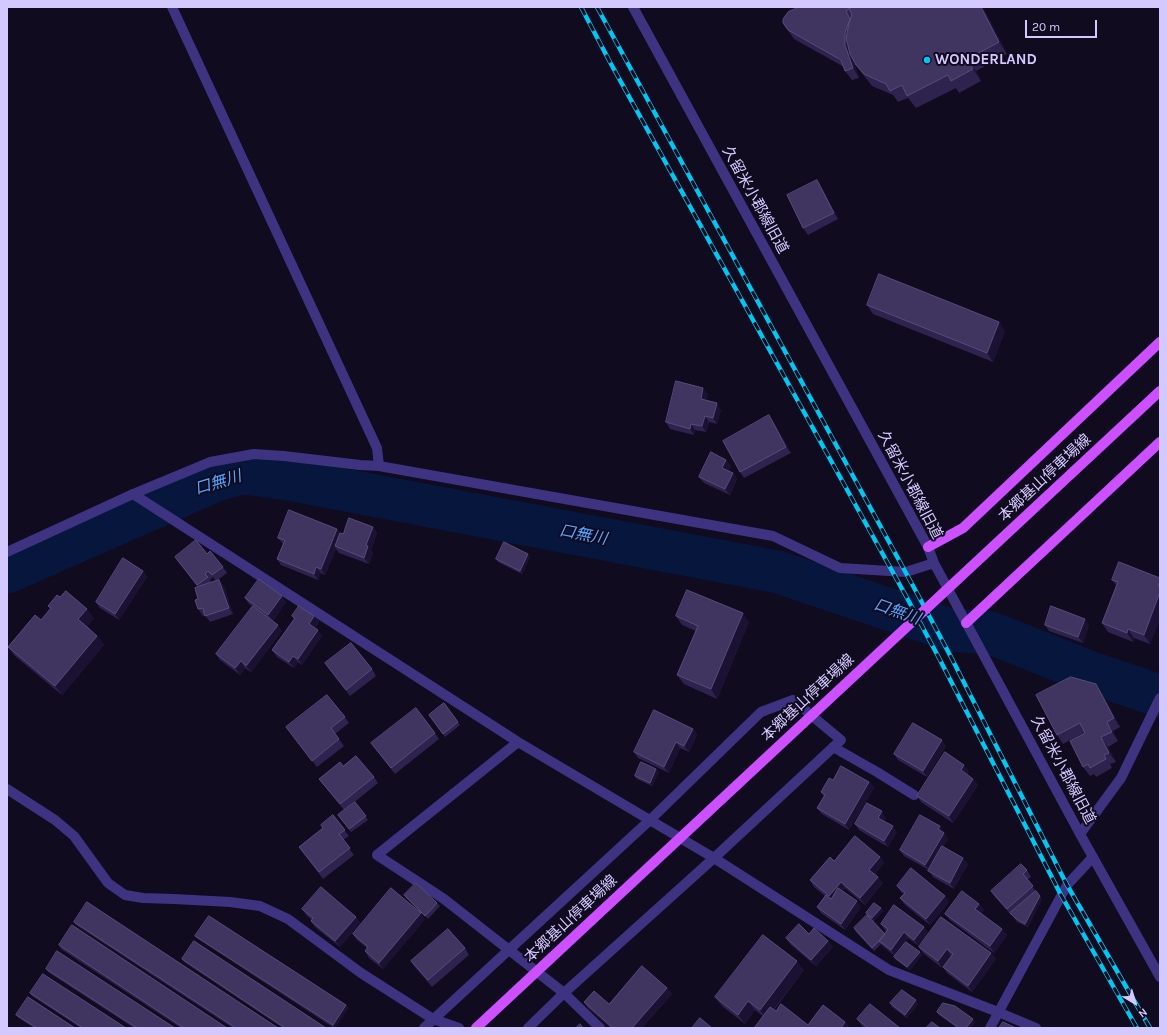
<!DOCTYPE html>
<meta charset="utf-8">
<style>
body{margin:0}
#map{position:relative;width:1167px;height:1035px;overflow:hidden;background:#100b1f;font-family:Karla,sans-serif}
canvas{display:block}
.frame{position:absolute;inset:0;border:8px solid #d4c9ff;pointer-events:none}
.north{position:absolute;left:1115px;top:983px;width:40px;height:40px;-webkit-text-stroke:3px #100b1f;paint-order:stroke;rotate:142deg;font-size:11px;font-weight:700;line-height:16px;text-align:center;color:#d4c9ff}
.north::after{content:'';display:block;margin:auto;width:14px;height:18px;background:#d4c9ff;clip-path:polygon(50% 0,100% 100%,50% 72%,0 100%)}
.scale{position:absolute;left:1025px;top:20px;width:72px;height:18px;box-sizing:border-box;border:2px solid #d4c9ff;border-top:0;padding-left:5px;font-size:12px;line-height:14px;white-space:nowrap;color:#d4c9ff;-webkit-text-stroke:3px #100b1f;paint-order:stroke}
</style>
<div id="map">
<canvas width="1167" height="1035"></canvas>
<div class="frame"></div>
<div class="north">N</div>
<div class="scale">20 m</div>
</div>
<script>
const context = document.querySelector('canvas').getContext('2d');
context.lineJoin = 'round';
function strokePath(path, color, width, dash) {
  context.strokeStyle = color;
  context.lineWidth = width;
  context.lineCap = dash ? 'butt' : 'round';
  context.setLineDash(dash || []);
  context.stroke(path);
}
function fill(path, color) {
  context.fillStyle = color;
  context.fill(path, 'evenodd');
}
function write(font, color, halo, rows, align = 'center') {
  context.font = font + ' Karla,"Noto Sans JP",sans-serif';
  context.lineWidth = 4;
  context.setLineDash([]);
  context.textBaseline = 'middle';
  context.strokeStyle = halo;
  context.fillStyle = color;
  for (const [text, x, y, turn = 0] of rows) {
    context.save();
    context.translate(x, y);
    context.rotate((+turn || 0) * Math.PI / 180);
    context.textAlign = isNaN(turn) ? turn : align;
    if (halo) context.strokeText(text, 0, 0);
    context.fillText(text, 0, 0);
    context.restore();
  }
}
strokePath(new Path2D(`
 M7,572L216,480L243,473L287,479L778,572L950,630L991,633L1089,672L1160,696`), '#06163d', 43);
strokePath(new Path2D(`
 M633,7L928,547L934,563L1080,834L1160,977
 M379,466L773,536L840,568L906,572L934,563
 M133,494L518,742L714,858L889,970L998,1012L1036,1028
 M7,552L133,494L210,462L254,454L284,456L360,465L379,466L377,448L172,7
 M518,742L377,855L444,899L564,993L600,1028
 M833,747L877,772L914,795
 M7,789L55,820L74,836L108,883L125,895L143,898L174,899L230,902L260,906L288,919L361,973L433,1019L459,1028
 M1080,834L1121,778L1160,698
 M424,1028L650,820L761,712L793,700L841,740L714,858L564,993L528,1028
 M990,1028L1067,885L1093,857`), '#3d3381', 10);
strokePath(new Path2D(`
 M928,547L963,528L1160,342
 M966,623L1160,442`), '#cc50ff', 10);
const rail = new Path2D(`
 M581,7L611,64L906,596L939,658L1061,895L1137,1028
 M597,7L918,595L951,657L1067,885L1150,1028`);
strokePath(rail, '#00c8f4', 4.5);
strokePath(rail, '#100b1f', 3, [9]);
strokePath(new Path2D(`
 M476,1028L1160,391`), '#cc50ff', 10);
fill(new Path2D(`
 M799,7H983L1007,54L976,71L981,81L959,93L956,88L916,108L908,98L898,102L893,95L872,86L865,77L856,65L852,57L859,78L852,80L845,71L844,67L794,39L783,23Z
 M817,180L821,186L838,219L808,235L803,228Z
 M867,305L999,322L1005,331L993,362L873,314Z
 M708,394L706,401L721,410L717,424L709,422L706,432L695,430L694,435L670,429L666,422Z
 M773,421L791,453L744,478L740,472Z
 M726,460L731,466L728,471L733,473L737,479L730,495L704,483L699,477Z
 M373,527L377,533L371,550L373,553L369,564L339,553L336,549L325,575L321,573L318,580L281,565L277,559L283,544L278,538L337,529L340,533L343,534Z
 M207,554L223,567L227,573L218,580L224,586L233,614L210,622L205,615L203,616L198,609V587L175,557ZM213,577L216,581L211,582L210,580Z
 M530,557L522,574L498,562L496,559Z
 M143,571L147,577L119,620L100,608L96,602Z
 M1160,578V618L1150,644L1134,638L1133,642L1108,632L1102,623L1116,585L1112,580Z
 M60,597L94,618L87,626L97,636L104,645L62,695L15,656L8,647L41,620L50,609L48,606Z
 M245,598L286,602L273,621L255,608L282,631L251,672L245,668L240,675L220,660L216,654L253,606L249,604Z
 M292,616H314L319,622L315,628L322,636L302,665L298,662L294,668L277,657L272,650L294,619Z
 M676,616L749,622L717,699L684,684L677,675L696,631L682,625Z
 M1045,625H1089L1083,643L1049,631Z
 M325,663L372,669L376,676L350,696Z
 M1102,693L1120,727L1113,731L1118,741L1108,747L1116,762L1110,764L1112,768L1096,777L1094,774L1090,776L1083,767L1085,732L1063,744L1057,735Z
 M444,703L460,725L445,737L429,715Z
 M345,717L349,723L335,734L344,746L317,767L286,727Z
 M693,729L697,735L689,752L680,748L669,773L638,758L634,752Z
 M435,733L439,739L395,774L371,743Z
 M946,746L927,777L898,760L894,754Z
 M343,766L374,777L378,783L346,809L355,802L368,820L351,832L338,815L344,810L319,779Z
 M656,769L659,772L652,786L637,779L635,776Z
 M969,771L967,774L973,779L978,785L953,823L921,802L917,796Z
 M833,780L869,782L874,788L849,830L822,814L817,808L824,796L821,792Z
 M333,815L349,836L343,840L354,855L323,879L299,847L323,828Z
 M886,818L884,821L897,832L888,847L859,830L855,824Z
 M940,826L948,839L943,847L963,858L968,864L954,889L933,877L929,870L904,856L900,850Z
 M880,857L884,863L875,874L883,883L865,905L845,888L843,891L861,907L845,930L821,913L817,907L825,896L814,887L810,880L834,861Z
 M1027,870L1031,877L1027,880L1042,899L1028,927L1017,922L1012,914L1011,915L995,897L991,891Z
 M897,886L949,902L930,925L905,905L900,898L904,894L901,892Z
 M404,895L437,903L440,906L428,919L406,898Z
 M979,904L984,910L981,913L1007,935L994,953L950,920L945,914Z
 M881,908L883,911L874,921L870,918L885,934L887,931L885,930L881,924L924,927L928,933L919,946L908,938L899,951L920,952L922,955L910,970L896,960L894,957L895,956L884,947L881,944L874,951L856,932L854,928L867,915L866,913Z
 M302,909L356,917L360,923L340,947L315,927L311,921L312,920L307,916Z
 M425,919L383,969L369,958L365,951L367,948L357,940L353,934Z
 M74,922L278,1028H233L76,925Z
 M809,934L828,941L833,947L816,966L791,945L786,938Z
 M195,936L346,1005L348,1008L335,1028H334L198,939Z
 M59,945L227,1028H181L61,949Z
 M919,947L991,953L996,959L972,992L947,973L943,967L951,956L942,968L923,953Z
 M465,948L469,955L432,987L415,967L411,961Z
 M182,959L326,1028H283L184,962Z
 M46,969L175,1028H134L48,972Z
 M804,970L774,1010L776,1011L808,1025L845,1022L850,1028H754L763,1016L755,1010L745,1024L722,1006L715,997Z
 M667,988L672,994L642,1028H611L588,1008L584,1002L609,1004Z
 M30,993L126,1028H81L32,996Z
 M890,1003L918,1004L907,1018L892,1007Z
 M937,1012L975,1022L971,1028H957L939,1015Z
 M16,1015L75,1028H34L19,1018Z
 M857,1019L900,1028H865L862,1026Z`), '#2e234e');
fill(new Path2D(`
 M981,7H983L1007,54L999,42Z
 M846,11L852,20L851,54L859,78L853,68L845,45Z
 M968,59L976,71L981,81L973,69Z
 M817,180L821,186L838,219L834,213Z
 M999,322L1005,331L993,362L987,353Z
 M703,388L708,394L705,406L701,399Z
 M717,403L721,410L717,424L713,418Z
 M769,415L773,421L791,453L786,447Z
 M705,416L709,422L706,432L702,426Z
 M691,424L695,430L694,435L690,429Z
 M726,460L731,466L727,474L722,468Z
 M733,473L737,479L730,495L725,489Z
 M373,527L377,533L371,550L373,553L369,564L364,558L366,545Z
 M337,529L341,536L335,546L336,549L325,575L321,569Z
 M528,554L530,557L522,574L520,571Z
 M316,567L321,573L318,580L314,574Z
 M143,571L147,577L119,620L115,614Z
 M219,580L224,586L233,614L229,608Z
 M1160,592V618L1150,644L1144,635Z
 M282,596L286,602L273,621L268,615Z
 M87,609L94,618L85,629L78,619Z
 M743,613L749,622L717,699L711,689Z
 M314,616L319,622L314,630L309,624Z
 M1085,619L1089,625L1083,643L1078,637Z
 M278,625L282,631L251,672L246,666Z
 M1128,629L1134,638L1133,642L1127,633Z
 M318,630L322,636L302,665L298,659Z
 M97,636L104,645L62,695L55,686Z
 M293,656L298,662L294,668L289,662Z
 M241,661L245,668L240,675L235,668Z
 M1096,684L1102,693L1120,727L1114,718Z
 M1107,722L1113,731L1118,741L1112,732Z
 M693,729L697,735L689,752L684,746Z
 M1101,737L1108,747L1116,762L1109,753Z
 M942,740L946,746L927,777L923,771Z
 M676,742L680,748L669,773L664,767Z
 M964,765L969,771L965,777L961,770Z
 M656,769L659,772L652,786L650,783Z
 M973,779L978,785L953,823L949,816Z
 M869,782L874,788L849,830L845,824Z
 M882,811L886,818L883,824L878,818Z
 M893,826L897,832L888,847L884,841Z
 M940,826L948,839L930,871L925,865L938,829Z
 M880,857L884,863L874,876L869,870Z
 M963,858L968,864L954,889L950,883Z
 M878,877L883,883L865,905L860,898Z
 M841,882L845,888L833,902L829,896Z
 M945,896L949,902L930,925L926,919Z
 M1040,896L1042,899L1028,927L1025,924Z
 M857,901L861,907L845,930L841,924Z
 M979,904L984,910L980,915L975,909Z
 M881,908L883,911L874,921L872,918Z
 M421,913L425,919L383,969L379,963Z
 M356,917L360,923L340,947L335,941Z
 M924,927L928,933L919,946L914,940Z
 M1002,929L1007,935L994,953L990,946Z
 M904,932L908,938L895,956L891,950Z
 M828,941L833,947L816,966L811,960Z
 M947,949L951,956L942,968L938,961Z
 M920,952L922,955L910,970L907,967Z
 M991,953L996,959L972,992L968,986Z
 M797,961L804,970L766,1019L760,1010Z
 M667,988L672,994L642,1028H632Z
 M916,1000L918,1004L907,1018L905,1015Z
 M748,1001L755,1010L745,1024L738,1015Z
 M346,1005L348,1008L335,1028L333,1025Z
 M973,1019L975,1022L971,1028H966Z
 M845,1022L850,1028H841Z`), '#1b1233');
const building = new Path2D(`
 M799,7H852L846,11L850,19L845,33V45L853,68L845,71L841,60L788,30L783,23V19L788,12Z
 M854,7H981L999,42L968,59L973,69L951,81L948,75L907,96L902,85L890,91L886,84L864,74L856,65L850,54L846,38L849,23L852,14L849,9Z
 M817,180L834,213L803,228L787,195Z
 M879,274L999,322L987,353L867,305Z
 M676,381L703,388L701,399L717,403L713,418L705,416L702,426L691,424L690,429L666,422Z
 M769,415L786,447L740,472L723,441Z
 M711,452L726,460L722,468L733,473L725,489L699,477Z
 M289,510L337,529L321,569L316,567L314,574L277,559L285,540L278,538Z
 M349,518L373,527L366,545L368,546L364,558L335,546L340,533L343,534Z
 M196,540L207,554L210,551L223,567L212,575L208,571L205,574L208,577L197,585L175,557Z
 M504,542L528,554L520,571L496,559Z
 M123,558L143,571L115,614L96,602Z
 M1119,562L1160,578V581L1158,586L1160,587V592L1144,635L1128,629L1127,633L1102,623L1118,582L1112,580Z
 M259,579L282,596L268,615L245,598Z
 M219,580L229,608L205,616L203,608L198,609L195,600L198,599L195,588Z
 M687,590L743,613L711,689L677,675L698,626L676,616Z
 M66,591L87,609L78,619L97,636L55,686L8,647L35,615L41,620L51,608L48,606L57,595L60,597Z
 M253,606L278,625L246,666L241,661L235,668L216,654Z
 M299,606L314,616L309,624L318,630L298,659L293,656L289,662L272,650L295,618L292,616Z
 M1051,606L1085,619L1078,637L1045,625Z
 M351,643L372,669L346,690L325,663Z
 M1071,677L1096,684L1114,718L1107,722L1112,732L1101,737L1109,753L1104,755L1106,759L1090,768L1088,764L1083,767L1070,741L1085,733L1080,723L1057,735L1036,695Z
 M327,695L345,717L331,728L339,739L312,761L286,727Z
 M444,703L458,722L443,734L429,715Z
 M416,708L435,733L391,768L371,743Z
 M654,710L693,729L684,746L676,742L664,767L634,752Z
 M913,723L942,740L923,771L894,754Z
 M945,752L964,765L961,770L973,779L949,816L917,796Z
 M356,756L374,777L340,804L319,779L340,762L343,766Z
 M641,762L656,769L650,783L635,776Z
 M841,766L869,782L845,824L817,808L825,795L821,792L829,778L833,780Z
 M355,802L366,816L349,829L338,815Z
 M867,803L882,811L878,818L893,826L884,841L855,824Z
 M333,815L345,830L339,834L350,848L319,872L299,847L323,828L321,825Z
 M920,815L940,826L938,829L944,833L925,865L900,850Z
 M855,836L880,857L869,870L878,877L860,898L841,882L829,896L810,880L830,857L834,861Z
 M942,846L963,858L950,883L928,871Z
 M1021,864L1027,870L1023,874L1033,886L1007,909L991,891Z
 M911,868L945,896L926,919L900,898L905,893L897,886Z
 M416,883L437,903L425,916L404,895Z
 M321,887L356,917L335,941L311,921L313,918L302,909Z
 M391,888L421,913L379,963L365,951L368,947L353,934Z
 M838,888L857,901L841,924L817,907L826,895L831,899Z
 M962,891L979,904L975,909L1002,929L990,946L945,914Z
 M1036,891L1040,896L1025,924L1015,918L1010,913Z
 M87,902L278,1028H236L74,922Z
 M874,903L881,908L872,918L866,913Z
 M894,905L924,927L914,940L904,932L891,950L879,941L888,929L881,924Z
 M867,915L885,934L879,941L872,948L854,928Z
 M209,916L346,1005L333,1025L195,936Z
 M941,917L991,953L968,986L943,967L953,954L947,949L938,961L919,947Z
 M799,924L809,934L814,928L828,941L811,960L786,938Z
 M72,925L227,1028H184L59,945Z
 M448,929L465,948L428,980L411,961Z
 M763,935L797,961L760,1010L748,1001L738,1015L715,997Z
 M194,941L326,1028H285L182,959Z
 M906,942L920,952L907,967L894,957Z
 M57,951L175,1028H137L46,969Z
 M642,966L667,988L632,1028H613L584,1002L594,991L609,1004Z
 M43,974L126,1028H83L30,993Z
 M902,990L916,1000L905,1015L890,1003Z
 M28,997L75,1028H37L16,1015Z
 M943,1003L955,1006L973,1019L966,1028H959L937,1012Z
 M781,1004L808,1025L823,1005L845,1022L841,1028H754L770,1007L776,1011Z
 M870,1004L900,1028H868L857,1019Z
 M700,1018L712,1028H692Z
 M932,1022L940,1028H926Z
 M1003,1022L1016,1028H999Z
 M580,1024L583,1028H576Z`);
fill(building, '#403461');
strokePath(building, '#574c7a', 1);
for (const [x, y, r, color] of [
 [927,60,4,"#00c8f4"]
]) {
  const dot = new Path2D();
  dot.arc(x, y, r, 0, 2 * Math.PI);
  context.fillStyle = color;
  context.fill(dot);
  strokePath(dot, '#100b1f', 1.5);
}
write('bold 15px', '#d4c9ff', '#100b1f', [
 ["WONDERLAND",935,60]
], 'left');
write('15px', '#d4c9ff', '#100b1f', [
 ["久留米小郡線旧道",755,200,61],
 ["本郷基山停車場線",1045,478,-43],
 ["久留米小郡線旧道",910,485,62],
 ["本郷基山停車場線",808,698,-43],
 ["久留米小郡線旧道",1063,770,62],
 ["本郷基山停車場線",571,919,-43]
]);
write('italic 16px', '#57a4ff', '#100b1f', [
 ["口無川",218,483,-17],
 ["口無川",583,535,11],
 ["口無川",897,612,19]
]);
</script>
